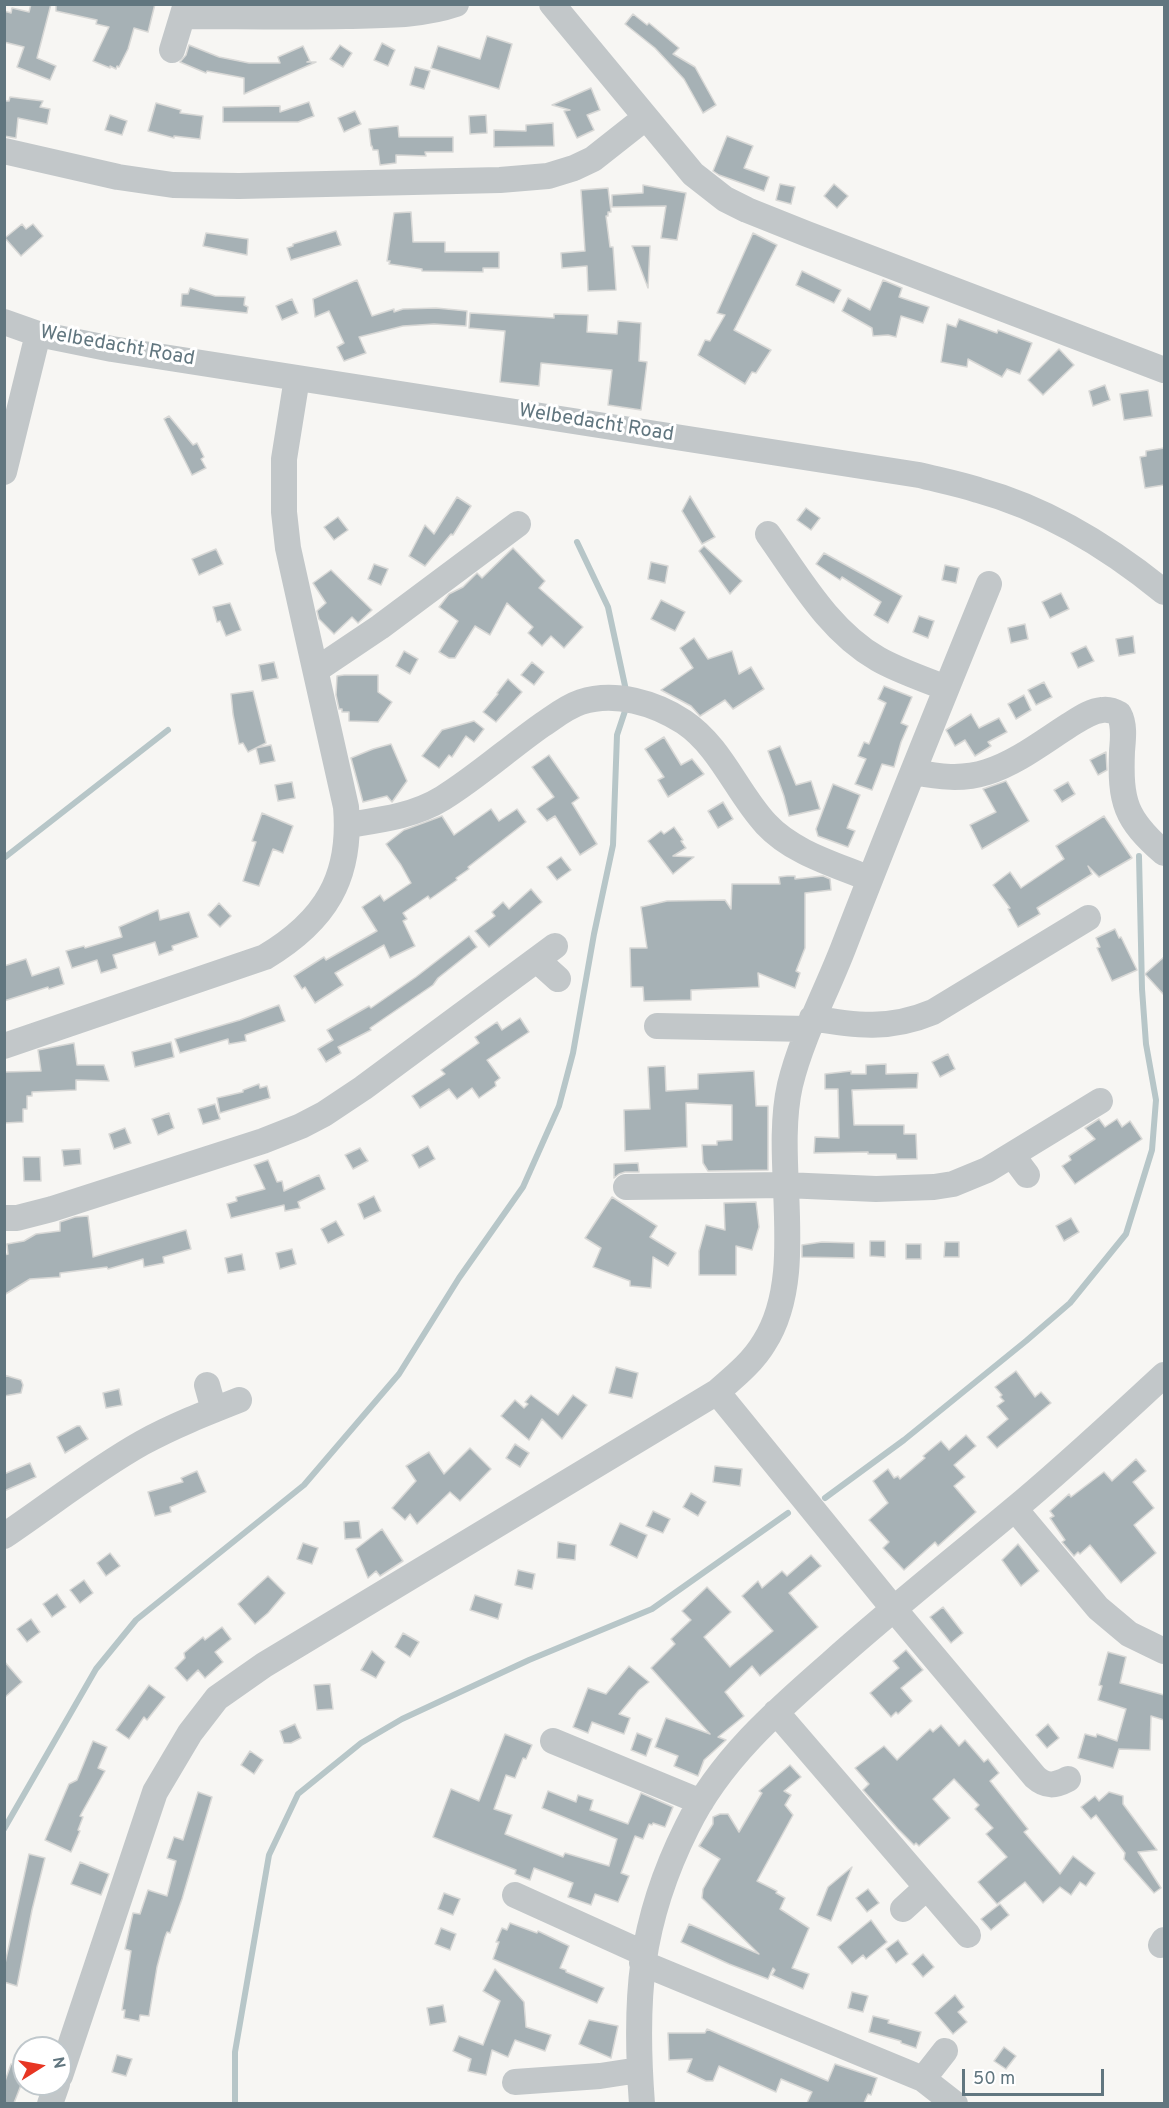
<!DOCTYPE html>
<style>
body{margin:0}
#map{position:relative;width:1169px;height:2108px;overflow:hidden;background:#f7f6f3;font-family:Overpass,sans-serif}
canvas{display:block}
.frame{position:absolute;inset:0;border:6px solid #61767f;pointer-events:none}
.north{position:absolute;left:12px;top:2036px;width:60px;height:60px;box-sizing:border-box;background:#fff;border:2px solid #c0c8cc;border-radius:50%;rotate:79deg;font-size:16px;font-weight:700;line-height:24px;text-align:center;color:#61767f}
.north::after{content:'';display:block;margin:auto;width:21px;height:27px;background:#e73623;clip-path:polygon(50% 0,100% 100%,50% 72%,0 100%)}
.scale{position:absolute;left:962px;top:2069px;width:142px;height:27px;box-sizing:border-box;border:3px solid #61767f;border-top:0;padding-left:8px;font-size:18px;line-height:21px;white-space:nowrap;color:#61767f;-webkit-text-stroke:4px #fff;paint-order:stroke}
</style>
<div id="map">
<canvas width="1169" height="2108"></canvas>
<div class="frame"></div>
<div class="north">N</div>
<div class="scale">50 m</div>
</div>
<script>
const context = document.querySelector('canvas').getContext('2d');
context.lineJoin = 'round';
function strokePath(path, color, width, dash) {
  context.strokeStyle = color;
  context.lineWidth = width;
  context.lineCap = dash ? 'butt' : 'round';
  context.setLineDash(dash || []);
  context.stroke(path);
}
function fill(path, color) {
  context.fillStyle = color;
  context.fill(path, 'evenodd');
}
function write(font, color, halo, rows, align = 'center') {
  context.font = font + ' Overpass,sans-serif';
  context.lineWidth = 6;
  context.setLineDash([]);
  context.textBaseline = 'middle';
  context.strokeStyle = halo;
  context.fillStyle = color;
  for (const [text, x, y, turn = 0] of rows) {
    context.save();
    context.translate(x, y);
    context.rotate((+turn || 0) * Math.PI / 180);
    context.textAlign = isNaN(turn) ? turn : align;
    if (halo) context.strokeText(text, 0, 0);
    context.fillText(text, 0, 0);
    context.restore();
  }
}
strokePath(new Path2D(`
 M577,542L608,607L627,695
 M4,858L168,730
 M825,1498L904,1440L1026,1341L1070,1303L1126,1234L1152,1150L1156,1100L1146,1044L1142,989L1139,856
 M4,1829L96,1669L136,1620L304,1485L399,1374L459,1278L523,1187L559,1106L573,1053L594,934L613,845L617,735L627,705
 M235,2104V2052L269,1855L298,1794L361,1743L402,1719L529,1660L652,1609L788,1513`), '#b7c6c8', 6);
const building = new Path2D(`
 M31,4H51L37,58L56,66L50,80L17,67L24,47L4,42V11L11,13L12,8L29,12Z
 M56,4H155L148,32L134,28L128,49L119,67L117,66L116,69L110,66V68L93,61L109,27L96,24L97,20L56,11Z
 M633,14L647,25L649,23L679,48L673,54L695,67L716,105L703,113L684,79L655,48L625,24Z
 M487,36L512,44L499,89L431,68L438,46L480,59Z
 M382,43L395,50L388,66L374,60Z
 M189,45L219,57L249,63H280L278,57L303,46L310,61L307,62H316L244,94V78L207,71L206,73L180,62L186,55Z
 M340,45L352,53L343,67L330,59Z
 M415,67L430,71L424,89L410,85Z
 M591,88L600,110L587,115L594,130L577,138L564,111L570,110L552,105Z
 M10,97L43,101L40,107L50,109L47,124L18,118L16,138L4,136V101H9Z
 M309,102L314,116L298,122H223V107L280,106V112Z
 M156,103L181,110L180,113L203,116L200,139L174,136V138L148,131Z
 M355,111L361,124L344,132L338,118Z
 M110,115L127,121L122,135L105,130Z
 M486,115L487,133L470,134L469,116Z
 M553,123L554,146L494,147V130L526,131V125Z
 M398,126L399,137H453V152H425L426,156L396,155V163L380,165L378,150H373L372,146H371L369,129Z
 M727,136L753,146L744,168L769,177L764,191L719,175L713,171Z
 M780,184L795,187L791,204L776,200Z
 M834,184L848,196L837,208L824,196Z
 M643,185L686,193L677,240L661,238L666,206L612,207V195L643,193Z
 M608,188L611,212H608V216H606L610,247H613L616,290L588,291L587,266L562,268L561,253L585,251L581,190Z
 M411,212L413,242H445V252H499V268H483V272L422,271V269L389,264L390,261H387L394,213Z
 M22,224L26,229L33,224L43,236L21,256L5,238Z
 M336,231L341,245L291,260L287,248L293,246V244Z
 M206,233L248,239L247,255L203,246Z
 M753,233L777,245L734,330L771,350L756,373L752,372L745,384L698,355L705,340L710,341L725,315L717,313Z
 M632,246H650L648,288Z
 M802,271L841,290L834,303L796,285Z
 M357,280L372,316L394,309V312L403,309L436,308L467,311L466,326L434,324L403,326L359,337L366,353L344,361L337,347L344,343L329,311L315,317L313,299Z
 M883,280L902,288L899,297L929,307L923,323L901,316L896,337L888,335L873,336L872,328L842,311L848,298L870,310Z
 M190,288L215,296L245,297L244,305L248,307L247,313L181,306L182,294H188Z
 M292,299L298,313L282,320L276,306Z
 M470,313L554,318V314L588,315L587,332L617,334L618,321L641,323L639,361L647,362L641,410L608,405L612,370L541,363L539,386L500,382L505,331L469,328Z
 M959,319L997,333L998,330L1032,343L1020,374L1007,369L1002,377L968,359L967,367L941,362L947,324L956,327Z
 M1059,349L1074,365L1043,395L1028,380Z
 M1105,385L1110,400L1093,406L1089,391Z
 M1148,390L1152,416L1124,420L1120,394Z
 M169,416L193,445L197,443L204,457L201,459L206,468L192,475L164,419Z
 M1164,448V485L1145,488L1140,457L1146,456V451Z
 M690,496L715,537L702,544L682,511Z
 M457,497L471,506L453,535L451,534L425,566L409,556L425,525L434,534Z
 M806,508L820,518L811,530L797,520Z
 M338,517L348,530L334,540L324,527Z
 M704,546L742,581L730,594L699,551Z
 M513,548L545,581L539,588L583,627L564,648L551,636L542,646L528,633L533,627L507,603L490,635L475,626L455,658H449L439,652L458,621L439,607L449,594L463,587L477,573L482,578Z
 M216,549L223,564L199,575L192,559Z
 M824,553L902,596L888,623L874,615L881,602L842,577L840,580L816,564Z
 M651,562L668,566L665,583L648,579Z
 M374,564L388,569L381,585L368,579Z
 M945,565L959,568L956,583L942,580Z
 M331,570L372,610L358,623L352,617L334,634L319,619L317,611L326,603L313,583Z
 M1061,593L1069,609L1050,618L1042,602Z
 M661,600L685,612L675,631L651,619Z
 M230,603L241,630L226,636L220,621L217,622L213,607Z
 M919,616L934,621L928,638L913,632Z
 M1025,624L1028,639L1011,643L1008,628Z
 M1133,636L1135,653L1119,656L1116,639Z
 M694,638L708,659L732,651L739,674L751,667L764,689L733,709L725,700L700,716L691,706L661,690L693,668L680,648Z
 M1086,646L1094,661L1078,668L1071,653Z
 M404,651L418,659L410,674L396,666Z
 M274,662L278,678L262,681L259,665Z
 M532,662L544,672L534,685L521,675Z
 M344,675H378V692L392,702L378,722L349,721V712H342V709H339L336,695L337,676Z
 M508,679L522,692L496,722L483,712L498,694L497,693Z
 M1044,682L1052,697L1036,705L1028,690Z
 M884,686L912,697L901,723L908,726L901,742L894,767L882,764L872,790L855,784L866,759L858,756L864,742L869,744L886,703L878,699Z
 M253,691L266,743L248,752L243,743L239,744L233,714L231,694Z
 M1024,695L1031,710L1016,719L1008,704Z
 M971,714L979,728L999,718L1007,732L988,742L991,746L975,756L965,740L955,746L946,730Z
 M474,721L484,729L474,742L466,736L452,757L449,755L439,768L422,756L442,730Z
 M664,737L681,765L692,759L704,774L668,797L658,780L664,777L645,749Z
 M391,744L407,781L392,802L387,796L363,802L351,758L373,749Z
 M271,745L275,761L260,764L256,748Z
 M780,746L796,785L811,781L820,809L789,816L784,796L768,751Z
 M1106,752L1107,770L1098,775L1090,760Z
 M549,755L579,798L572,803L597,844L580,855L555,816L547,821L537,809L554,797L532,767Z
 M1006,781L1029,821L982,849L970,825L996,812L983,789Z
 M292,782L295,798L278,801L275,785Z
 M1068,782L1075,794L1062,802L1054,790Z
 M833,784L860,795L847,828L855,831L848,847L818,836L816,829Z
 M723,802L733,819L718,828L708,811Z
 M491,809L499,821L517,809L526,822L468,867L469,869L456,878L457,880L430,899L428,896L403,913L407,919L403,921L415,946L390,958L384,945L335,973L343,985L315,1003L305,987L302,989L294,976L324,957L326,960L377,931L362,907L380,895L384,901L411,883L401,865L386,844L404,830L442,816L454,835Z
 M262,813L293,826L283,853L273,849L259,886L243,881L256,842L252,841Z
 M1104,816L1132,858L1099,877L1088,866L1092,874L1037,908L1040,914L1018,927L1008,909L1010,908L993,885L1010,872L1021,888L1064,859L1056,846Z
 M674,827L683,840L681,841L686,848L673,856L694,857L673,874L648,841L661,831L664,834Z
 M561,857L571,870L557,880L547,867Z
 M787,876H795V879L823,876L830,879L831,890L805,893V948L796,971L800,973L795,988L758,973L759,987L691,990V1000L644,1001L643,987H631L630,948H647L641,907L667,901L725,900L731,909L732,884H780L779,877Z
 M531,889L542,902L489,947L475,931L495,916L492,912L503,902L509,909Z
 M219,903L231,916L220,927L208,915Z
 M158,910L160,920L189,912L198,937L172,946L173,950L159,955L155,942L113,955L117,968L101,973L97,960L72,968L66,951L84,946L85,948L122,937L119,927Z
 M1115,929L1119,938L1121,937L1137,970L1112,981L1097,948L1100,947L1096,938Z
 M469,936L477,947L438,978L433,985L370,1028L371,1030L338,1047L341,1053L326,1062L318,1049L333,1040L327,1030L369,1006L371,1008L416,977Z
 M1164,957V995L1145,974Z
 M26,959L32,976L59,967L64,984L49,989L48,987L4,1001V966Z
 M279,1005L285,1021L245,1035L246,1041L229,1044L228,1039L180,1053L175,1039L240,1020Z
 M520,1018L529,1032L487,1060L500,1078L495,1082L496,1086L479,1098L472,1088L457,1099L449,1089L420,1108L412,1096L445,1074L441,1070L479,1043L475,1037L497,1022L502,1030Z
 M171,1042L174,1057L135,1067L132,1052Z
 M74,1043L77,1065H104L109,1081L76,1080V1090L32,1092V1096H27V1109H23V1122L4,1123V1072L41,1071L38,1050Z
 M948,1054L955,1069L940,1077L932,1062Z
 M886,1064V1074L918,1073L917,1088L852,1090L854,1125H904V1134H916L917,1159H897L896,1154H868V1152L814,1153L815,1137L839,1138L838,1089H825V1074L851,1071V1074H866V1065Z
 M665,1066L666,1091L698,1089V1074L754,1071L756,1106H768V1170L708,1171L703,1163L702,1145H717V1141L732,1140V1105L686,1103L687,1147L625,1151L624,1110L650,1109L648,1067Z
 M259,1084L260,1088L267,1086L270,1098L220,1113L217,1098L243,1092V1090Z
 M215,1104L220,1119L203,1124L198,1109Z
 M169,1113L174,1128L158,1135L152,1119Z
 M1099,1119L1105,1127L1117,1119L1122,1127L1130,1121L1142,1139L1075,1184L1062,1166L1071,1160L1069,1156L1095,1139L1085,1128Z
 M125,1128L131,1143L114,1149L109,1134Z
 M428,1146L435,1159L419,1168L412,1155Z
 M360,1148L368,1161L353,1169L345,1155Z
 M80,1149L81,1164L64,1166L62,1150Z
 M23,1157H40L41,1181H24Z
 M268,1160L277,1182L282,1181L284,1191L319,1175L325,1189L298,1202L300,1208L285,1211L284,1205L231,1218L227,1204L237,1201L236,1197L265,1189L254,1165Z
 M638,1163L639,1172H625L619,1174L614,1178V1164Z
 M374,1196L381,1211L364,1219L358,1204Z
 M612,1197L657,1226L650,1237L676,1253L668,1266L653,1257L651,1288L630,1286V1281L593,1267L601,1248L585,1238Z
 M756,1202L759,1227L752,1250L736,1246V1275H699V1251L706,1225L725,1230L724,1203Z
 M88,1216L93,1257L186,1230L191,1249L163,1257L164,1263L144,1267L143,1259L108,1269L107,1267L60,1273V1277L30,1279L4,1295V1255L8,1254L7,1244L24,1241L36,1234L60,1231V1222L75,1217Z
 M1071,1218L1079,1232L1064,1241L1056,1226Z
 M336,1221L344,1235L328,1243L321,1229Z
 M870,1241H885V1257L870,1256Z
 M822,1242L854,1243V1258L802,1257V1245Z
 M945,1242H959V1257H944Z
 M906,1244H921V1259H906Z
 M292,1249L296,1264L280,1269L276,1253Z
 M242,1254L245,1270L228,1273L225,1258Z
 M616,1367L638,1373L632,1398L609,1393Z
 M1016,1371L1035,1397L1041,1392L1051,1403L997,1448L987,1437L1008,1419L997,1406L1004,1401L1000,1397L1002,1395L995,1387Z
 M4,1375L21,1380L23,1385L21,1393L4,1396Z
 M119,1389L122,1405L106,1408L103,1393Z
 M531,1395L558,1415L573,1395L587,1405L562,1439L542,1419L529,1440L501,1416L515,1400L524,1408L528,1404L525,1402Z
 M77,1426H80L88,1439L65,1453L57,1437Z
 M966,1435L976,1446L954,1465L965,1477L954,1486L976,1512L938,1546L935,1542L904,1570L883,1548L889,1542L869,1520L888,1503L873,1481L888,1469L894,1478L898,1476L900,1479L925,1458L923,1456L941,1441L949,1450Z
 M515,1444L529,1453L520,1467L506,1458Z
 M470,1448L491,1469L460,1501L450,1492L417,1524L410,1514L405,1520L392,1508L416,1481L406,1466L429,1452L444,1474Z
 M1136,1459L1146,1471L1133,1482L1154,1508L1134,1525L1156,1553L1121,1583L1090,1545L1080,1554L1078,1552L1074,1556L1062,1542L1065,1540L1050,1518L1054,1516L1050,1511L1069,1494L1071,1497L1104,1472L1112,1481Z
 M30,1463L36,1477L4,1491V1474Z
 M715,1466L742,1469L740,1486L713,1482Z
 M197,1471L206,1492L170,1507L171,1512L155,1516L148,1492L183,1482L181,1478Z
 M691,1493L706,1502L698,1516L683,1507Z
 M653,1511L670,1519L663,1533L646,1526Z
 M359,1521L361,1538L345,1539L344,1522Z
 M620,1523L647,1535L637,1558L610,1545Z
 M382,1529L403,1561L380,1576L376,1571L368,1578L356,1549Z
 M558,1542L576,1545L575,1560L557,1558Z
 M303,1543L318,1548L312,1564L297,1559Z
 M1018,1544L1039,1571L1021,1586L1002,1560Z
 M110,1553L120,1566L106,1576L97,1563Z
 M811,1555L821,1566L789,1593L818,1627L760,1676L752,1666L725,1692L744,1716L718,1737L726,1740L704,1760L698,1776L674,1766L678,1756L655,1747L666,1718L710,1734L651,1668L675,1644L671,1639L691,1620L682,1611L707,1587L731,1612L704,1637L730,1667L773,1631L742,1596L758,1581L762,1588L782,1571L787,1576Z
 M518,1570L535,1574L532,1589L515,1585Z
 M268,1576L285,1593L268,1613L255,1624L238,1604Z
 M84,1580L93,1593L80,1603L70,1590Z
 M57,1594L66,1607L52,1617L43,1604Z
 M475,1595L502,1604L498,1619L470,1610Z
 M943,1607L963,1633L951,1643L930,1617Z
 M31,1619L40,1632L27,1642L17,1629Z
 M222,1627L231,1639L215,1652L223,1662L205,1678L198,1670L187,1681L175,1668L185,1658L184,1653L203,1637L205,1640Z
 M403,1633L419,1642L410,1657L395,1647Z
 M906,1650L923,1670L901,1688L912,1701L898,1714L896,1712L891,1717L870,1693L899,1668L893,1661Z
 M372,1651L385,1662L376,1678L361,1670Z
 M1108,1652L1126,1657L1120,1683L1164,1695V1720L1151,1716L1150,1750L1119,1749L1113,1768L1078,1758L1085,1734L1096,1737L1097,1734L1117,1741L1126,1709L1098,1700L1102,1686L1099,1685Z
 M4,1661L22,1682L4,1698Z
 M629,1666L649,1682L639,1690L619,1714L630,1718L624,1734L592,1722L588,1733L573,1727L588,1688L606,1694Z
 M330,1684L333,1709L317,1710L314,1685Z
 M149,1685L165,1697L147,1720L144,1717L129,1739L116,1730Z
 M295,1724L301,1738L291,1743H284L280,1731Z
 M1048,1724L1059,1738L1047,1748L1036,1735Z
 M941,1725L959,1746L965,1740L984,1762L988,1759L999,1773L990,1781L1028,1829L1024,1832L1060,1874L1073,1856L1095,1873L1086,1886L1080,1882L1071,1895L1060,1887L1043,1903L1025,1882L997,1904L978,1882L1007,1857L986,1834L993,1828L975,1809L979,1805L954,1779L933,1799L950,1818L919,1846L916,1843L914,1845L898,1829L863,1790L869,1784L855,1768L884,1746L897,1760L930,1729L933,1732Z
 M637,1733L652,1739L646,1756L631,1750Z
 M505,1734L532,1745L526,1759L523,1758L515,1778L506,1775L494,1809L512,1815L505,1834L563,1857L565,1853L609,1866L617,1839L542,1808L548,1791L576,1802L578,1795L593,1800L590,1810L628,1824L641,1793L673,1807L665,1827L653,1823L652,1825L649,1824L643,1839L635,1836L621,1873L629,1876L618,1902L595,1894L591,1905L568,1897L573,1883L534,1868L530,1880L515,1874L516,1870L433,1837L451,1789L479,1801Z
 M93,1741L107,1747L98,1768L105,1771L80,1816L83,1817L78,1830L80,1831L71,1852L45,1840L69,1784L77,1780Z
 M250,1751L263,1760L254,1774L241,1765Z
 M790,1765L801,1777L784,1791L791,1795L785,1805L793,1815L757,1881L777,1891L776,1893L785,1898L780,1909L809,1928L792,1968L809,1974L803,1989L772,1975L775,1970L773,1968L768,1979L729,1964L681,1942L689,1924L759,1954L702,1898L703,1889L720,1859L699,1846L713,1824V1817L720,1814H728L739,1832L762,1793L759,1791Z
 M198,1792L212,1797L182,1899L170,1933L167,1932L165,1937L157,1967L149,2016L140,2015L139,2021L124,2018L125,2010H122L131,1951L125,1949L133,1913L140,1914L148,1890L167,1896L176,1861L167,1858L174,1837L183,1840Z
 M1109,1792L1123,1796V1804L1157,1850L1138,1852L1161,1888L1154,1893L1124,1859L1125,1853L1096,1815L1091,1819L1081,1807L1095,1796L1099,1801Z
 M29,1854L45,1858L32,1910L17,1986L4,1982V1968Z
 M80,1862L109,1874L101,1895L71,1884Z
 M852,1867L831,1921L817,1915L828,1887Z
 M868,1889L879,1903L867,1912L856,1898Z
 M444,1893L460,1899L453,1915L438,1909Z
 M1000,1904L1009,1915L991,1930L981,1919Z
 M871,1920L887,1942L866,1959L863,1955L852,1964L838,1947Z
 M510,1923L537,1933L538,1931L569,1946L560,1968L566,1970V1972L604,1988L597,2003L493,1959L499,1942H496L502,1928L507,1930Z
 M441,1928L456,1934L450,1950L435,1944Z
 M898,1940L908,1954L896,1963L886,1949Z
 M923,1954L934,1967L923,1977L912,1964Z
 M495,1969L524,2002L526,2027L551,2035L545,2051L515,2040L508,2057L492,2050L486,2075L468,2071L471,2059L453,2051L459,2036L483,2045L500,2001L483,1991Z
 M852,1992L868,1996L863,2012L848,2008Z
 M955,1995L964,2007L958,2012L967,2022L953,2034L935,2013Z
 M443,2005L446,2022L430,2025L427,2008Z
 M873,2016L889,2020L888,2023L921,2032L916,2048L901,2043V2041L869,2032Z
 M589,2020L618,2026L611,2058L579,2044Z
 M707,2029L828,2081L835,2064L877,2078L871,2095L868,2094L864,2103H807L812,2092L781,2079L776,2092L719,2066L713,2081H706L687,2072L692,2059L669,2060L668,2033H705Z
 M1004,2047L1016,2056L1006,2069L994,2061Z
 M117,2055L132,2059L126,2076L112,2072Z
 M11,2064L24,2068V2086L21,2085L14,2103H4V2084Z`);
fill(building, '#a6b1b5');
strokePath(building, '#d8d8d6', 1.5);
strokePath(new Path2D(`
 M552,4L693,174L725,199L747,210L807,234L1164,370
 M183,16C237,16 291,17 346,16C382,15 421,16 456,4
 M172,50L186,4
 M4,151L118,177L173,185L239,186L500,180L548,176L574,168L593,159L645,118
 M4,322L38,334L112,349L919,475C939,480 959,484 978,490C1047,509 1109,547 1164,592
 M4,472L38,334
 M768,534C800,579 829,631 878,659C899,671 924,679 946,688
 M316,670L380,627L518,524
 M914,772C939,777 962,780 987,772C1016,763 1043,742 1068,726C1078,720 1090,711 1102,710C1108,709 1114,711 1119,714C1125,725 1123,739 1122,751C1120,802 1125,819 1164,853
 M348,825C380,820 414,816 443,798C477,777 508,749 542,725C554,717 566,707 581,702C615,691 655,703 684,722C721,747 737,793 766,824C793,853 834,864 870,879
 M537,960L558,979
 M812,1018C856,1026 890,1030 933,1012L1088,918
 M657,1026L808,1029
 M4,1046L265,957C325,921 352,878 346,807L302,611L288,548L284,512V459L297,378
 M1012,1155L1027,1175
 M626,1187L785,1185L876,1189L934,1187L953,1184L987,1170L1100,1101
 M4,1218H17L52,1209L263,1141L301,1126L324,1114L363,1088L555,946
 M207,1385L214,1410
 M717,1392L893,1608L1035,1777C1046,1787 1055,1786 1068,1779
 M1015,1509L1098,1608L1129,1634L1164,1651
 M4,1536C50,1505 94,1470 142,1443C173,1426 206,1413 239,1400
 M776,1712L968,1935
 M553,1741L701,1802
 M515,1895L643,1953
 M903,1909L926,1888
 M1161,1945L1164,1940
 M642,1963L923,2079L955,2104
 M60,2076L155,1792L190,1733L217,1698L264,1665L717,1392C734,1377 752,1363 764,1343C809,1273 772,1164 790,1085C802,1036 826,993 844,946C891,824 940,704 989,584
 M923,2079L945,2051
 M515,2082L600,2076L639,2070
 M50,2104L57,2084
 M642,2104C634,1999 639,1923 687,1827C719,1761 776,1711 830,1664C889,1611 951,1562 1012,1511C1064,1468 1114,1421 1164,1375`), '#c2c7c9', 26);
write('20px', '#61767f', '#fff', [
 ["Welbedacht Road",117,347,10],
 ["Welbedacht Road",596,424,9]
]);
</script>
